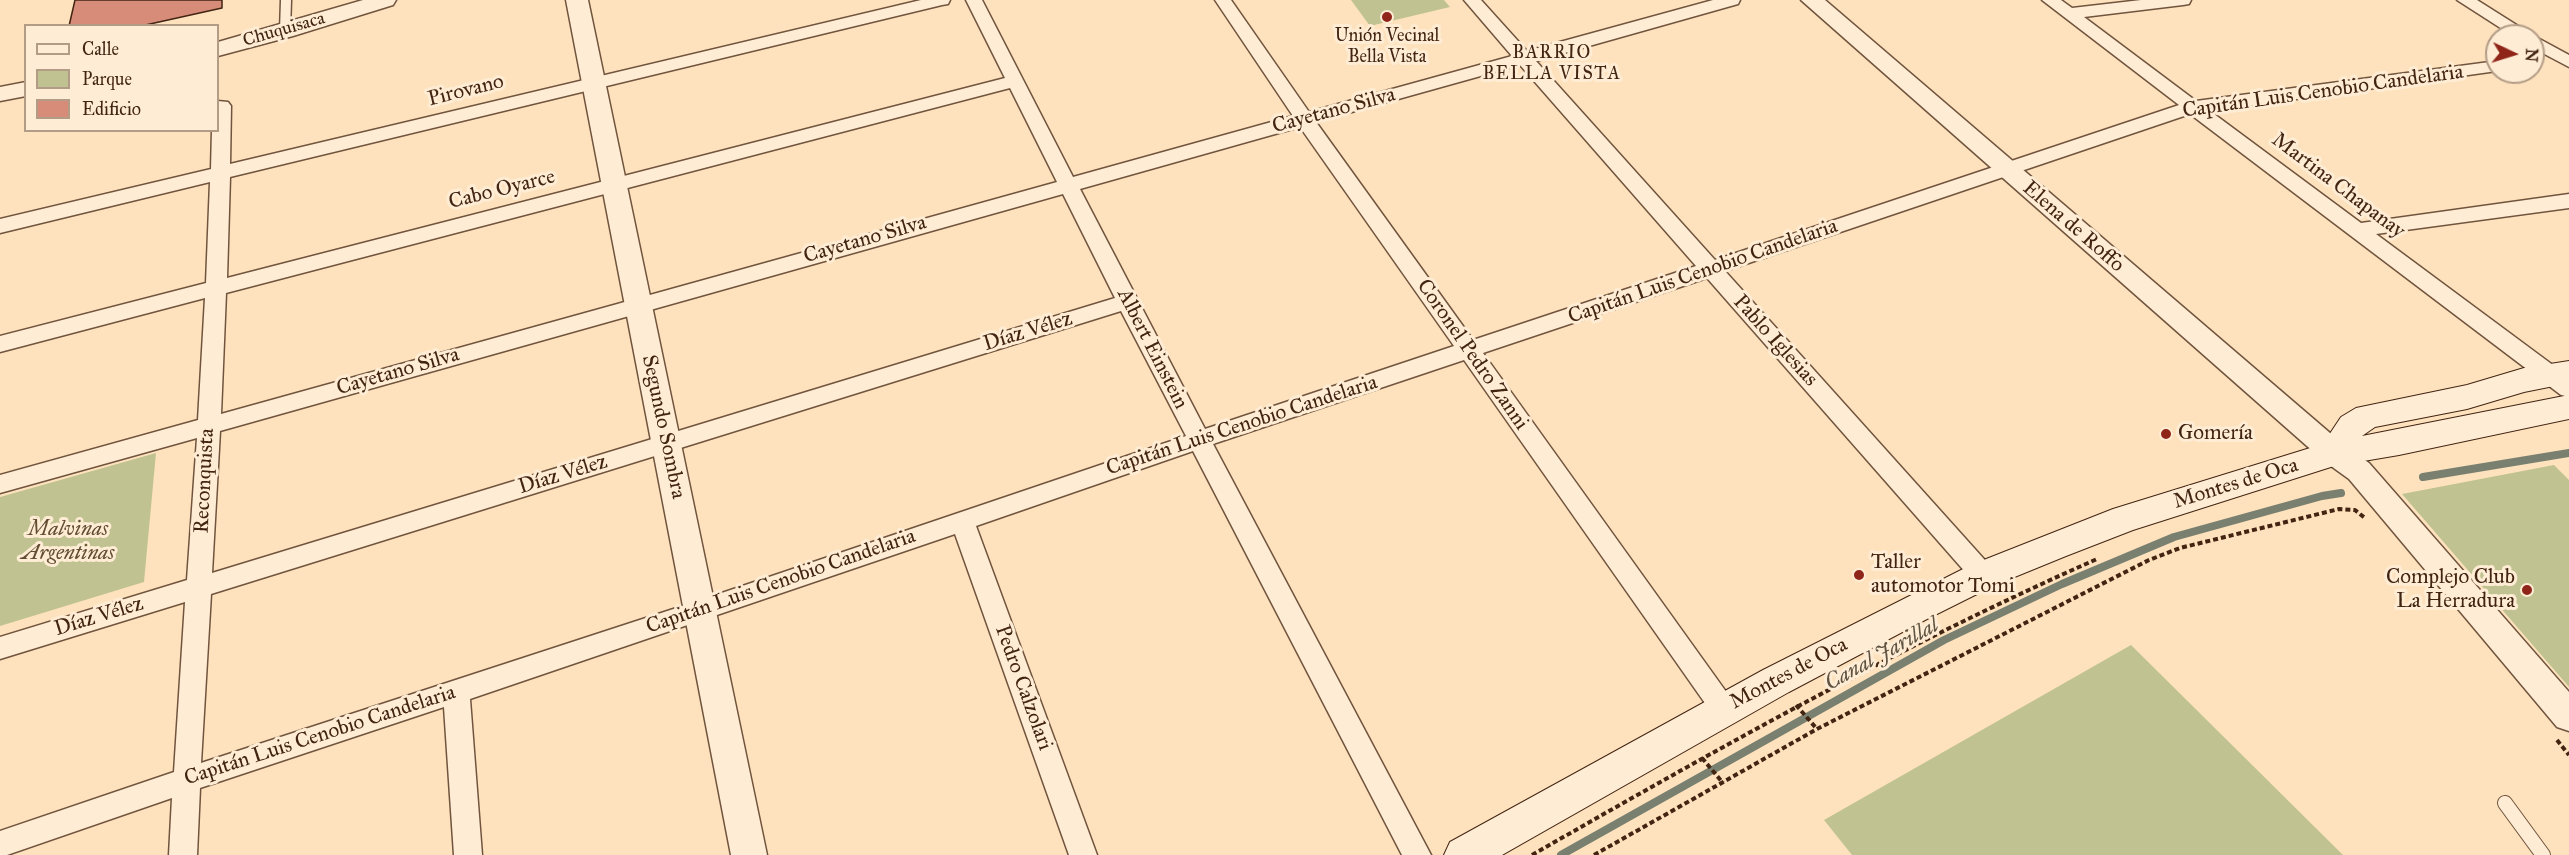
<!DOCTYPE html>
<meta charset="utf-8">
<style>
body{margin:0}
#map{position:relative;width:2569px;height:855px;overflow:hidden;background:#fee2bd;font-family:"IM FELL Great Primer",serif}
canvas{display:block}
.legend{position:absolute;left:24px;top:24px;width:195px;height:108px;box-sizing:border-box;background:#feecd4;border:2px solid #b39c86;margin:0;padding:8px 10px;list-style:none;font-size:18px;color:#422412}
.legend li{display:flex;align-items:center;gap:12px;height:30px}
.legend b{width:30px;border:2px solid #b39c86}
.north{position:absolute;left:2485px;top:24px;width:60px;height:60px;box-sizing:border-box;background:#feecd4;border:2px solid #b39c86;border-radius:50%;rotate:94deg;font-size:16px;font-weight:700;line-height:24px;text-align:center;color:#422412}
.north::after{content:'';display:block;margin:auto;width:21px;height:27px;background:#8f2418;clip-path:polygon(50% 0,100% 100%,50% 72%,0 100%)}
</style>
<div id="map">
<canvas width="2569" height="855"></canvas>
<ul class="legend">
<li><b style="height:8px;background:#feecd4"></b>Calle</li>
<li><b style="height:16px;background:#c0c391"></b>Parque</li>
<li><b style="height:16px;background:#d78c79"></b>Edificio</li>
</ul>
<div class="north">N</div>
</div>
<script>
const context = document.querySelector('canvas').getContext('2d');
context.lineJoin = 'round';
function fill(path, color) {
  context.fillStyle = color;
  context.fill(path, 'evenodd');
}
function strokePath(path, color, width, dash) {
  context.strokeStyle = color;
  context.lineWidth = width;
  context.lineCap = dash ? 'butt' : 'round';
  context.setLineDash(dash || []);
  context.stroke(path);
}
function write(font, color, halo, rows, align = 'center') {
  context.font = font + ' "IM FELL Great Primer",serif';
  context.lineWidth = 6;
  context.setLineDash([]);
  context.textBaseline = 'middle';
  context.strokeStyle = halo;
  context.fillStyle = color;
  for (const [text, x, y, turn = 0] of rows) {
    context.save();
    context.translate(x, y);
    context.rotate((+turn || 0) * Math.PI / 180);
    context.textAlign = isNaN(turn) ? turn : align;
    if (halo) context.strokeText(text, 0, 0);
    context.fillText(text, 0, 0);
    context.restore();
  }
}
fill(new Path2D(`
 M1351,0H1444L1450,7L1370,26Z
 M156,453L144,582L0,626V497Z
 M2554,465L2569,480V687L2402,494Z
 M2131,645L2343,855H1852L1824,820Z`), '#c0c391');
strokePath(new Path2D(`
 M2423,477L2569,453
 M1561,855L1944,640L2062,584L2174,537L2322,496L2341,493`), '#7a8070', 8);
const building = new Path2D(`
 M75,0H222V8L141,26H69Z`);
fill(building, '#d78c79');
strokePath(building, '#422412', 1.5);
const serviceFar1 = new Path2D(`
 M285,31L286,0`);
const service = new Path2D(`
 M2505,803L2543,855`);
const minor = new Path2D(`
 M921,0H950L948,4L942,5L230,177L227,278L1005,78L966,0H982L1073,177L1293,116L1215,0H1231L1309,112L1512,56L1464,0H1481L1527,51L1713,0H1740L1738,4L1536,61L1715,260L2179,105L2042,0H2061L2072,8L2141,0H2191L2189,4L2183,5L2084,17L2196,101L2497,61V71L2210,111L2361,223L2569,194V208L2376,234L2569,377V397L2561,395L2190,114L1725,271L1992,568L1995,575L1992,582L1983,585L1974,582L1707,278L1483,353L1732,700L1736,708L1732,716L1723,720L1714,716L1464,360L1213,444L1431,855H1402L1193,451L976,526L1097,855H1069L955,534L470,699L482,855H454L444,707L200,788L197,855H169L172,798L7,855H0V831L174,772L185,602L0,659V637L187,580L197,438L0,493V475L198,420L205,298L0,352V336L206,283L210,182L0,233V219L211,169L212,130H218V101L228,102L231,106L230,164ZM1520,65L1696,266L1473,340L1316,122ZM1010,88L1057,182L221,414L226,293ZM1300,127L1454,346L1205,429L1080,189ZM1063,194L1115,298L212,573L220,431ZM1121,311L1186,436L701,600L201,763L211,594Z
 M2457,0H2477L2534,36L2569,55V67L2533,48V36H2513Z`);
const tertiary = new Path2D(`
 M363,0H396L393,5L293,36L218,56V42Z
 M566,0H588L767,855H731Z
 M1801,0H1825L2344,445L2369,463L2569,692V731L2557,727L2349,479L2324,461Z
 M26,82V96L0,101V87Z`);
const secondary = new Path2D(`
 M2569,361V383L2524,392L2467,409L2375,427L2362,436L2569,395V419L2399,455L2334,466L2133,530L2066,556L1995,585L1927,619L1789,692L1502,855H1444L1450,842L1763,670L1971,565L2113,509L2323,444L2341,417L2356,408L2467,385L2524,368Z`);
strokePath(serviceFar1, '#71543d', 13);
strokePath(service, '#71543d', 16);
strokePath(minor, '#71543d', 3);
strokePath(tertiary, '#71543d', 3);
strokePath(secondary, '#422412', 2);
strokePath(new Path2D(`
 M1796,705L1817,729
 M2557,740L2569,755
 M1702,758L1723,783
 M1532,855C1717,749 1902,645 2097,559
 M1594,855L1817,729L2149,560L2180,548L2339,509L2355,510L2365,518`), '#422412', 4, [5, 3]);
strokePath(serviceFar1, '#feecd4', 10);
strokePath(service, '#feecd4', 14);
fill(minor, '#feecd4');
fill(tertiary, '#feecd4');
fill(secondary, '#feecd4');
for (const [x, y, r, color] of [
 [1387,17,6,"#8f2418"],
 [2166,434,6,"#8f2418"],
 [1859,575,6,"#8f2418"],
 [2527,590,6,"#8f2418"]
]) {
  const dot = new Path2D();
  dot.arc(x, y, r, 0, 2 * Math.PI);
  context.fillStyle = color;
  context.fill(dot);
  strokePath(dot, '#feecd4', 2);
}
write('18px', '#422412', '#feecd4', [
 ["Chuquisaca",284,30,-16]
]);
write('18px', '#422412', '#feecd4', [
 ["Unión Vecinal",1387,37],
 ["Bella Vista",1387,58]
]);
context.letterSpacing = '1.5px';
write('18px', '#422412', '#feecd4', [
 ["BARRIO",1552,54],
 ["BELLA VISTA",1552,75]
]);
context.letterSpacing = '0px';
write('21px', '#422412', '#feecd4', [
 ["Pirovano",466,91,-14],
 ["Capitán Luis Cenobio Candelaria",2323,92,-8],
 ["Cayetano Silva",1334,111,-15],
 ["Martina Chapanay",2338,186,37],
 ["Cabo Oyarce",502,190,-14],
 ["Elena de Roffo",2073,227,41],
 ["Cayetano Silva",865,240,-16],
 ["Capitán Luis Cenobio Candelaria",1703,272,-19],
 ["Díaz Vélez",1028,332,-17],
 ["Pablo Iglesias",1775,341,48],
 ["Albert Einstein",1152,349,63],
 ["Coronel Pedro Zanni",1472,355,55],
 ["Cayetano Silva",398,372,-16],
 ["Capitán Luis Cenobio Candelaria",1242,426,-18],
 ["Segundo Sombra",663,427,78],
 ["Díaz Vélez",563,475,-17],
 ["Reconquista",205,481,-87],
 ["Montes de Oca",2236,484,-17],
 ["Capitán Luis Cenobio Candelaria",781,582,-19],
 ["Díaz Vélez",99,617,-17],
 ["Montes de Oca",1789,674,-28],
 ["Pedro Calzolari",1023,688,70],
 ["Capitán Luis Cenobio Candelaria",320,736,-18]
]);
write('21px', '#422412', '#feecd4', [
 ["Gomería",2178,434],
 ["Taller",1871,563],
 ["automotor Tomi",1871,587],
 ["Complejo Club",2515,578,"right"],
 ["La Herradura",2515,602,"right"]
], 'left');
write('italic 21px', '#624c32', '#feecd4', [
 ["Malvinas",68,530],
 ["Argentinas",68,554]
]);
write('italic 22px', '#5e5241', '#feecd4', [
 ["Canal Jarillal",1882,655,-29]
]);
</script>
